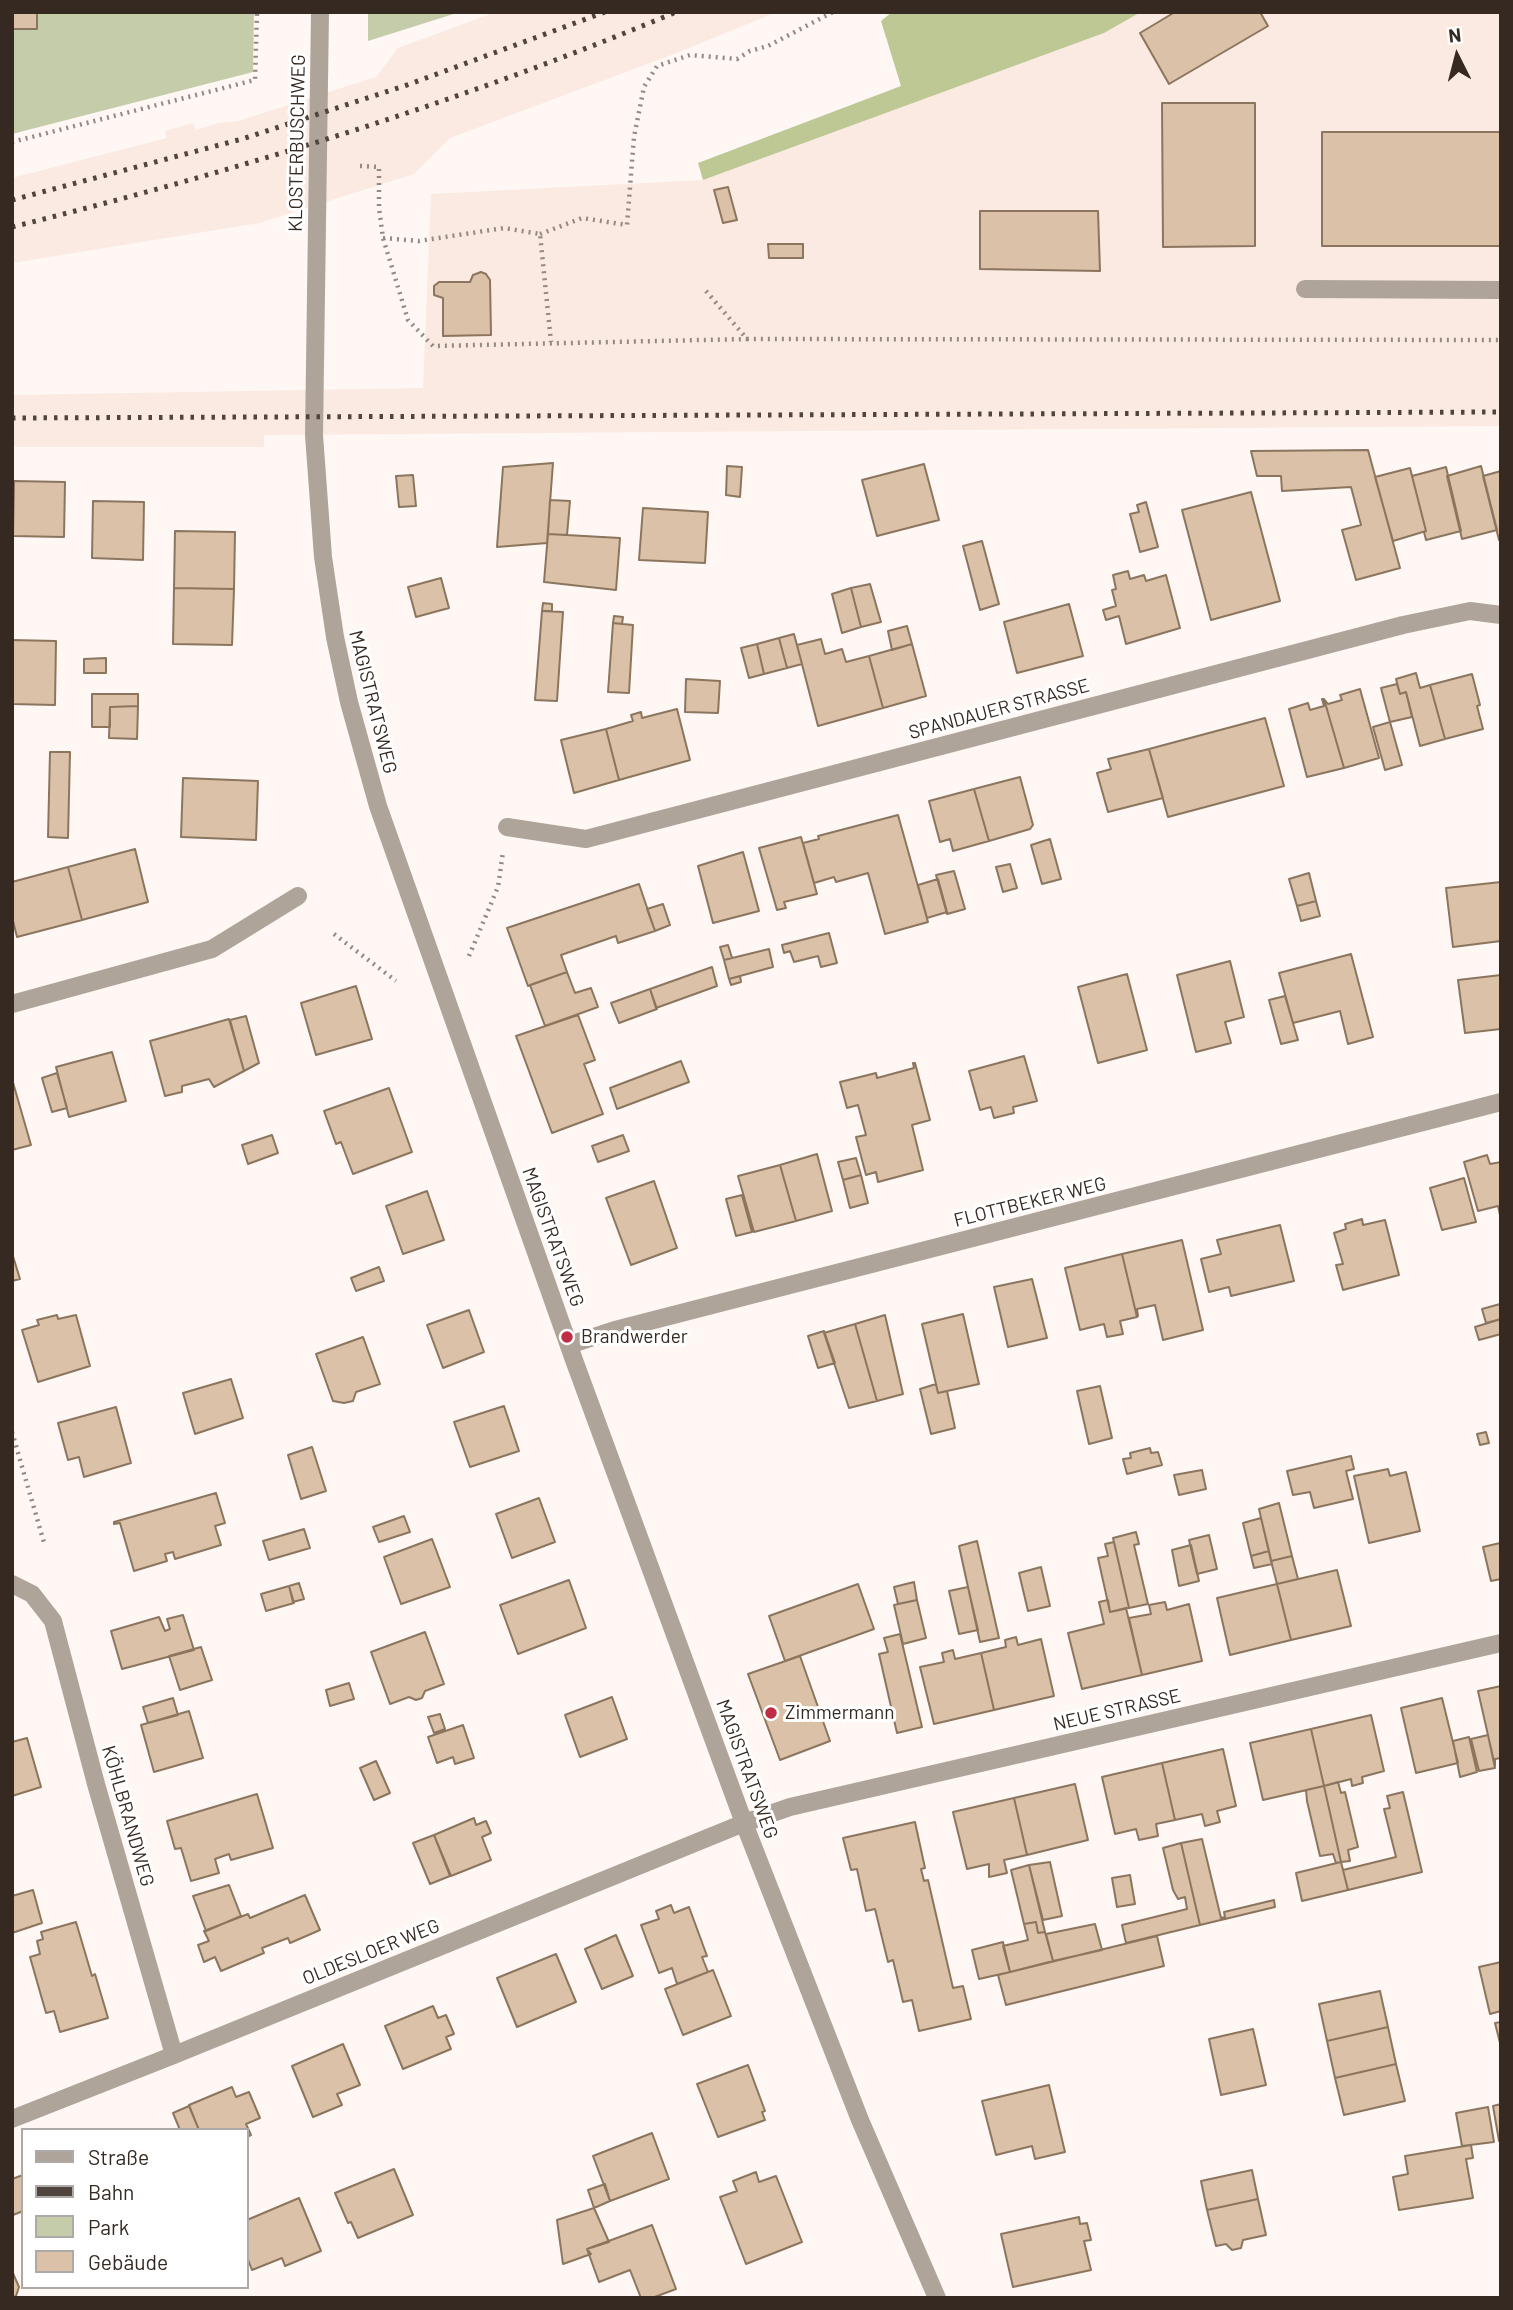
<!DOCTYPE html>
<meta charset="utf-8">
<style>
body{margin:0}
#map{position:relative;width:1513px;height:2310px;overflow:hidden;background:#fef7f4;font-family:Barlow,sans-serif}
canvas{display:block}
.frame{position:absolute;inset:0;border:14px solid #352922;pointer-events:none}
.legend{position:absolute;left:21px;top:2128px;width:228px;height:161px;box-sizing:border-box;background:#fff;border:2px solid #aea9a7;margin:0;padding:9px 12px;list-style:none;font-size:21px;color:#352922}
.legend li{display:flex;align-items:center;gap:14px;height:35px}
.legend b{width:35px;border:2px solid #aea9a7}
.north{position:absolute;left:1422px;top:21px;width:70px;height:70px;-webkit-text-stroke:5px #fff;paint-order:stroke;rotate:354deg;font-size:19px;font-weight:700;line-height:28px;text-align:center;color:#352922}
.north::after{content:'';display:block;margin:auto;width:24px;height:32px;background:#352922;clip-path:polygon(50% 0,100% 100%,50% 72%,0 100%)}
</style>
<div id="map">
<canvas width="1513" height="2310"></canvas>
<div class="frame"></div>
<ul class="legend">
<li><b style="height:9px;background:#afa499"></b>Straße</li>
<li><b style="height:9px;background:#50453e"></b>Bahn</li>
<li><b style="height:19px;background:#c5cca9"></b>Park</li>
<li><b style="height:19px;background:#dbc1a8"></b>Gebäude</li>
</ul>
<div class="north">N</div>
</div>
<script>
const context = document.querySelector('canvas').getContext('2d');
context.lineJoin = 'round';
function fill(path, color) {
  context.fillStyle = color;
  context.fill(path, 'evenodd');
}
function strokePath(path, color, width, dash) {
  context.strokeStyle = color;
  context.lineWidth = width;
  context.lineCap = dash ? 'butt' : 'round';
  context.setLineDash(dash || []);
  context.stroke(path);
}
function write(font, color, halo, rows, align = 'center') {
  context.font = font + ' Barlow,sans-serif';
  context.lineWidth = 6;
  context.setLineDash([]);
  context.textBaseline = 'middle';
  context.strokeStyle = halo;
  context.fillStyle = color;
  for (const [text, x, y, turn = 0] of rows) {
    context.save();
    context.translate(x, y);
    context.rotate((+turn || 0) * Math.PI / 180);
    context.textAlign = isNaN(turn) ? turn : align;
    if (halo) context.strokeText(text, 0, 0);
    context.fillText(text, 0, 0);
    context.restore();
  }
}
fill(new Path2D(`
 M496,12H777L674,54L450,138L414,174L259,223L12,263V178L167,138L165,131L193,123L196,130L218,123L238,121L376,77L398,48Z
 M1141,12H1501V426L264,435V447H12V395L423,388L431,194L703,180L1104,33Z`), '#fbeae1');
fill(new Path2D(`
 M12,12H254L253,72L12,134Z
 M368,12H460L368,41Z`), '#c5cca9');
fill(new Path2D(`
 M892,12H1141L1104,33L703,180L698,163L901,86L881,21Z`), '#bec894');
const building = new Path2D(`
 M12,12H37V29H12Z
 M1175,12H1260L1268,26L1169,84L1140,33Z
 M1162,103H1255V246L1163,247Z
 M1322,132H1501V246H1322Z
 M728,187L737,220L723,223L714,190Z
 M980,211H1098L1100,271L980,269Z
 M768,244H803V258H769Z
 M481,272L486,274L490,280L491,335L443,336V298L434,295V286L439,282H470L473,275Z
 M1368,450L1400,568L1356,580L1342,530L1361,525L1351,487L1282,491L1281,476H1257L1251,451Z
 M553,463L547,543L497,547L503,467Z
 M924,464L939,520L877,536L862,480Z
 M727,466L742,467L740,497L726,495Z
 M1481,466L1497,530L1462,539L1447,476Z
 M1446,467L1461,531L1426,540L1424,532L1426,531L1412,476Z
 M1410,468L1426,531L1393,541L1375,477Z
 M1501,471V539L1499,540L1483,476Z
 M413,475L416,506L399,507L396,476Z
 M14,481L65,482L64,537L13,536Z
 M1251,492L1280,601L1211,620L1182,510Z
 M550,500L570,501L567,535L548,534Z
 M93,501L144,502L143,560L92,558Z
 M1146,502L1158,547L1140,552L1130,514L1139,512L1137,505Z
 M643,508L708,512L705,563L639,560Z
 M175,531L235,532L234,589L174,588Z
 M548,534L620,538L616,590L544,582Z
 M982,541L999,604L980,610L963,546Z
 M1128,571L1130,579L1144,575L1146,581L1166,575L1180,628L1126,644L1119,616L1106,620L1103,610L1116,606L1112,590L1116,589L1113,575Z
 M441,578L449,608L416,617L408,587Z
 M870,584L881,622L861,627L851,588Z
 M174,588L234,589L232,645L173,644Z
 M851,588L861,627L842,633L832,594Z
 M543,603L552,604V611H542Z
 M1069,604L1083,656L1017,673L1004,622Z
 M542,611L563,612L557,701L535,700Z
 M614,616L623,617L622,624L613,623Z
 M613,623L633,625L629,693L608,692Z
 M907,626L912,644L892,650L888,631Z
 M794,634L802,664L787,668L779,638Z
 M779,638L787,668L764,674L757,644Z
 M821,639L825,654L842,649L846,662L869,656L883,708L818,726L797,645Z
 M12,640L56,641L55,705L12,704Z
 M757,644L764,674L749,678L741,648Z
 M912,644L926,696L883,708L869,656Z
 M106,658V673H84V659Z
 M1416,673L1420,688L1430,685L1445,739L1420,746L1406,692L1400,694L1396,679Z
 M1472,674L1480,705L1477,706L1483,729L1445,739L1430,685Z
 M686,679L720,681L718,713L685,712Z
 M1397,684L1400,694L1406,692L1412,717L1390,722L1381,688Z
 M1360,689L1379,758L1344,768L1324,699L1328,704L1342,700L1340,695Z
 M92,694H138V706L110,707V727H92Z
 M1322,699H1324L1344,768L1307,777L1289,709L1308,703L1310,710L1324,706Z
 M138,706L137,739L109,738L110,707Z
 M677,709L690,760L619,780L606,729L633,721L631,715L641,712L642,718Z
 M1265,718L1284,786L1168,817L1149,749Z
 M1390,722L1402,765L1385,770L1373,727Z
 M606,729L619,780L574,793L561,740Z
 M1149,749L1163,798L1108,812L1097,773L1111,769L1108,759Z
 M50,752H70L68,838L48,837Z
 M1020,777L1033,825L1030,829L989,841L974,789Z
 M183,778L258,781L256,840L181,837Z
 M974,789L989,841L953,851L950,839L940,842L929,801Z
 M898,815L928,922L885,934L868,873L836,882L834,877L814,883L803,843L819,839L818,836Z
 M801,837L817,894L784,902L786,908L777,910L759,848Z
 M1050,839L1061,879L1042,884L1031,845Z
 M135,849L148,902L82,920L68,867Z
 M743,852L759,911L713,923L698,866Z
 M1010,864L1017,888L1003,892L996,867Z
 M68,867L82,920L17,937L12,917V882Z
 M954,871L965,909L947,914L936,875Z
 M1309,873L1316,901L1297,906L1289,879Z
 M938,879L947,912L927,918L918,885Z
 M1501,882V941L1453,947L1446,888Z
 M639,884L655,931L618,943L616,936L561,955L567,972L528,986L507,928Z
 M1316,901L1320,916L1301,921L1297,906Z
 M663,904L670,925L655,931L647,909Z
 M829,933L837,963L821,967L818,956L794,962L790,951L784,953L782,945Z
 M728,945L732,958L724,960L720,947Z
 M769,949L773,967L729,979L724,960Z
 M1351,954L1373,1037L1348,1044L1340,1011L1293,1023L1279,973Z
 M1230,961L1244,1017L1225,1022L1231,1043L1196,1052L1177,975Z
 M712,967L717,986L656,1008L650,989Z
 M567,972L575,993L591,988L598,1007L545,1026L530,985Z
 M1127,974L1147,1050L1098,1063L1078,987Z
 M1501,975V1029L1465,1033L1458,980Z
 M740,976L741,982L731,985L729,979Z
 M356,986L372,1039L316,1055L301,1003Z
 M650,989L657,1009L619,1023L611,1003Z
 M1285,996L1298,1040L1281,1044L1269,1000Z
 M578,1015L595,1060L584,1064L603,1114L552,1133L516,1036Z
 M246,1016L259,1063L244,1071L230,1020Z
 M229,1019L244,1071L214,1087L209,1079L182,1086V1092L165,1096L150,1041Z
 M112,1052L126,1101L69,1117L56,1067Z
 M1024,1056L1037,1101L1013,1107L1014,1113L994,1118L991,1107L980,1110L969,1071Z
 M681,1061L689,1082L617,1109L610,1088Z
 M913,1063H915L930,1120L912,1125L923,1170L878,1182L876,1172L866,1175L856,1137L866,1135L858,1105L847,1108L840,1082L876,1073L877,1078L914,1068Z
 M57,1073L67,1108L52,1112L42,1078Z
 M12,1079L31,1145L12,1150Z
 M389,1088L412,1152L353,1174L341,1142L336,1144L324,1111Z
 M272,1135L278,1153L248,1164L242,1145Z
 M623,1135L629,1151L598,1162L592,1146Z
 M817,1154L832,1211L796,1221L780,1165Z
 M1487,1155L1490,1164L1501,1162L1500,1215L1498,1206L1478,1211L1464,1162Z
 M856,1158L861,1175L843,1180L838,1162Z
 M780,1165L796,1221L754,1232L738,1176Z
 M861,1175L868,1203L850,1208L843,1180Z
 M1464,1178L1476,1222L1442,1230L1430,1188Z
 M654,1181L677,1248L631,1265L606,1198Z
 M427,1191L444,1240L403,1254L386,1206Z
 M742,1195L752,1232L736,1236L726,1199Z
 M1362,1219L1363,1225L1385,1220L1399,1275L1343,1290L1336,1265L1343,1264L1334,1233L1346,1229L1345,1224Z
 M1280,1225L1294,1281L1231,1296L1229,1287L1209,1292L1201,1259L1221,1254L1217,1240Z
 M1182,1240L1203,1330L1163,1340L1155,1305L1137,1309L1138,1316L1137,1317L1122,1254Z
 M12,1253L20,1279L12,1281Z
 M1122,1254L1137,1317L1120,1321L1123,1334L1107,1337L1104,1324L1080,1330L1065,1268Z
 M379,1267L384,1281L356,1291L351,1278Z
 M1032,1279L1047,1338L1008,1347L994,1287Z
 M1500,1304L1501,1319L1486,1323L1482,1309Z
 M469,1310L484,1352L443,1368L427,1325Z
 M963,1314L979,1384L938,1393L922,1324Z
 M57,1315L58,1319L76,1315L90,1366L38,1382L22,1330L39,1325L37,1320Z
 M885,1315L903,1394L877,1401L855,1324Z
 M1501,1319V1334L1479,1340L1475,1327Z
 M855,1324L877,1401L849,1408L824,1333Z
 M824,1331L835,1363L818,1368L808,1336Z
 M363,1337L380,1384L356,1392L353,1401L344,1403L333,1401L316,1354Z
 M231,1379L243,1418L195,1434L183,1393Z
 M936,1384L938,1393L947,1391L955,1428L931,1434L920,1389Z
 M1100,1386L1112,1438L1089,1444L1077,1391Z
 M504,1406L519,1451L470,1467L454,1422Z
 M116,1407L131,1463L84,1477L79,1457L68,1460L58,1423Z
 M1486,1432L1489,1443L1480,1445L1477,1434Z
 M312,1447L326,1491L301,1499L288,1455Z
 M1150,1448L1151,1453L1158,1452L1162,1465L1127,1474L1123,1459L1131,1458L1130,1453Z
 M1351,1456L1354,1469L1346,1471L1353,1499L1314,1508L1310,1492L1293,1495L1287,1471Z
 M1388,1469L1390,1476L1406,1472L1420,1531L1369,1543L1354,1476Z
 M1202,1470L1206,1489L1179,1495L1174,1475Z
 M216,1493L225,1523L215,1526L221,1545L175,1559L173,1552L165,1554L167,1561L134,1571L120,1523L114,1524V1522Z
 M539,1498L555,1542L512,1558L496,1514Z
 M1279,1503L1292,1556L1271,1561L1259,1509Z
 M404,1516L410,1532L379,1542L373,1527Z
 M1261,1518L1269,1551L1251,1556L1243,1523Z
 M304,1529L310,1548L269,1560L263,1541Z
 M1136,1532L1139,1544L1134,1545L1148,1604L1129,1608L1113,1538Z
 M1209,1535L1217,1569L1197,1574L1189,1540Z
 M432,1539L450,1587L401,1604L384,1557Z
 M977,1541L999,1638L980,1642L959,1546Z
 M1114,1542L1129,1608L1110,1612L1098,1558L1108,1556L1105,1544Z
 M1500,1543L1501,1579L1491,1581L1483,1547Z
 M1191,1545L1199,1581L1179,1586L1172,1550Z
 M1269,1551L1272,1564L1254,1568L1251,1556Z
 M1292,1556L1298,1579L1277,1584L1271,1561Z
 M1041,1567L1050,1606L1028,1611L1019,1573Z
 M1337,1570L1351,1626L1291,1640L1277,1584Z
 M569,1580L586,1628L518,1654L500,1605Z
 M914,1582L917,1600L898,1604L894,1587Z
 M299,1583L304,1599L293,1602L289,1586Z
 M858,1584L874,1629L785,1661L769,1616Z
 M1277,1584L1291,1640L1230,1655L1217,1598Z
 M289,1586L294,1603L266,1611L261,1594Z
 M968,1587L978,1630L959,1634L949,1591Z
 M917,1600L926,1638L903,1644L894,1605Z
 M1108,1600L1110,1612L1126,1608L1142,1675L1082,1689L1068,1633L1104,1624L1099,1602Z
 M1165,1602L1167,1610L1189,1604L1202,1661L1142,1675L1129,1618L1151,1614L1149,1605Z
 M183,1615L194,1650L122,1669L111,1631L159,1617L165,1631L170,1629L167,1619Z
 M425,1632L444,1684L425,1691L422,1698L416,1700L409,1697L390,1704L371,1652Z
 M900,1634L922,1727L897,1733L879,1654L888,1652L884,1638Z
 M1016,1637L1018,1645L1041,1639L1054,1696L994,1710L981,1653L1006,1647L1005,1640Z
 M201,1647L212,1680L180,1690L169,1656Z
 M953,1650L955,1659L981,1653L994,1710L934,1724L920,1667L944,1662L942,1653Z
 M800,1656L830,1741L780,1760L748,1674Z
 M349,1683L354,1699L330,1706L326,1690Z
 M1501,1686V1758L1495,1759V1766L1478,1691Z
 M612,1697L627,1739L580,1757L565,1715Z
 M173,1698L178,1715L148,1723L143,1707Z
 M1442,1698L1458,1763L1416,1773L1401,1708Z
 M189,1711L203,1758L154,1772L141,1725Z
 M440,1714L445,1729L434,1733L428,1717Z
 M1371,1715L1384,1771L1362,1777L1363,1783L1352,1786L1351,1779L1324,1786L1311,1729Z
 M463,1725L474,1758L455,1764L453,1757L437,1763L428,1737Z
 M1311,1729L1324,1786L1263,1800L1250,1743Z
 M1488,1735L1495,1768L1479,1771L1471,1739Z
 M1469,1737L1477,1772L1460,1777L1453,1741Z
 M27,1738L41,1787L12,1796V1742Z
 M1223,1749L1236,1806L1217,1811L1220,1822L1205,1826L1202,1814L1175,1820L1162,1763Z
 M376,1761L390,1793L374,1800L360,1768Z
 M1162,1763L1175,1820L1156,1824L1158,1836L1139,1840L1136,1829L1115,1834L1102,1777Z
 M1338,1782L1341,1793L1345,1792L1358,1847L1348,1850L1350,1861L1341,1862L1324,1786Z
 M1075,1784L1088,1840L1027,1855L1014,1798Z
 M1324,1786L1341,1862L1336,1863L1333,1854L1320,1856L1307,1801L1306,1790Z
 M1403,1792L1422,1872L1348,1890L1343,1870L1396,1857L1384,1809L1390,1808L1387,1796Z
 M257,1794L273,1848L231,1860L229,1854L215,1859L219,1873L191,1881L181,1848L175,1849L167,1821Z
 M1014,1798L1027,1855L1004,1860L1007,1873L989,1877V1864L967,1869L953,1812Z
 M474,1818L476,1825L486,1821L491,1833L482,1837L491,1860L451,1876L434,1835Z
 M915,1822L925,1868L921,1869L924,1881L928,1880L953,1988L963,1986L971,2019L919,2031L912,2000L903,2002L893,1960L888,1962L875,1909L866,1911L857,1869L851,1870L843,1838Z
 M434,1835L450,1876L430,1884L413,1843Z
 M1202,1839L1221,1918L1225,1917L1224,1912L1274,1900L1275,1907L1200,1925L1181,1843Z
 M1181,1843L1200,1925L1126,1943L1122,1925L1187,1909L1185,1897L1178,1899L1173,1890L1163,1848Z
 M1050,1862L1062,1916L1043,1920L1029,1865Z
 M1341,1862L1348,1890L1302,1901L1296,1873Z
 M1029,1865L1045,1932L1038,1933L1036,1922L1024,1924L1011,1870Z
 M1130,1875L1135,1904L1117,1907L1112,1878Z
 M229,1885L241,1916L206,1931L193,1896Z
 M33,1890L42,1923L12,1933V1896Z
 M305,1895L320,1930L290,1943L288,1938L262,1948L264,1953L221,1971L215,1957L204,1962L198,1945L209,1941L204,1931L248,1914L250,1918Z
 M671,1905L674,1913L689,1907L707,1956L702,1957L708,1972L677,1984L672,1968L659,1973L641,1925L659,1919L656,1911Z
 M76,1922L92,1976L95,1974L108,2018L60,2032L54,2011L46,2013L30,1957L40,1954L37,1941L43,1939L41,1932Z
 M1036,1922L1038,1933L1045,1932L1053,1961L1010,1972L1003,1946L1028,1940L1024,1924Z
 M1095,1924L1102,1950L1053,1961L1046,1934Z
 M616,1935L633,1976L602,1989L585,1949Z
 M1157,1936L1164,1966L1006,2005L998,1975Z
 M1003,1942L1010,1972L979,1979L972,1950Z
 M556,1954L576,2002L517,2027L497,1978Z
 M1501,1962V2011L1490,2014L1479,1967Z
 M713,1970L731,2016L683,2035L665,1989Z
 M1380,1991L1388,2027L1327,2041L1319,2004Z
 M433,2006L438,2018L446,2015L454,2034L446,2037L451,2049L403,2069L385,2026Z
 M1501,2022V2047L1495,2023Z
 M1388,2027L1396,2064L1335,2078L1327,2041Z
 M1253,2029L1266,2085L1221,2095L1209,2039Z
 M343,2044L360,2085L337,2094L342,2105L313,2117L292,2066Z
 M1396,2064L1405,2101L1344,2115L1335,2078Z
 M748,2065L765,2111L762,2112L765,2120L718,2137L697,2084Z
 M1049,2085L1065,2152L1035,2159L1032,2146L996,2155L982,2101Z
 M232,2087L236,2097L249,2092L260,2118L246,2124L251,2135L247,2137V2130H199L189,2105Z
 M1501,2104V2141H1499L1493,2106Z
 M189,2106L199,2130H180L173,2113Z
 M1488,2107L1494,2142L1462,2146L1456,2113Z
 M652,2133L669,2179L610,2201L593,2156Z
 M1471,2145L1473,2158L1466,2159L1473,2198L1399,2210L1393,2177L1408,2174L1405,2156Z
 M394,2169L413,2215L358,2238L351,2222L348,2223L335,2193Z
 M1252,2170L1258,2199L1207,2210L1201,2181Z
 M756,2172L759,2182L776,2176L802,2242L746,2264L720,2197L737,2191L733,2181Z
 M23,2175V2211L13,2215L12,2179Z
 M605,2184L610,2201L594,2208L588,2190Z
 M299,2198L321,2251L285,2266L282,2258L252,2270L247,2257V2220Z
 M1258,2199L1266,2235L1243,2240L1241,2248L1232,2250L1226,2244L1216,2246L1207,2210Z
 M594,2208L609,2242L587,2249L591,2254L563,2264L557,2220Z
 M1079,2217L1080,2224L1087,2223L1091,2240L1084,2241L1091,2270L1013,2287L1001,2234Z
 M652,2225L676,2289L652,2298H641L630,2270L599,2282L587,2249Z
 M12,2271L19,2287L16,2296L12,2298Z`);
fill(building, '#dbc1a8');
strokePath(building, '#8c755e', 2);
strokePath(new Path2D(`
 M12,142L255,80L257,12
 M360,166L379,167V208L383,238L408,320L433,346L747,339
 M540,234L582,218L627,225L634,137L644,87L657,66L690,55L737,59L750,51L768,46L833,12
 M383,238L419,241L504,228L540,234L551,342
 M706,291L747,339L1501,340
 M334,934L396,981
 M469,956L498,887L503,852
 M12,1432L45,1546`), '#938984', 4.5, [2, 5]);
strokePath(new Path2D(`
 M320,12L314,435L323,557L335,637L349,702L378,806L574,1360L744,1823L860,2120L937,2298
 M1305,289L1501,290
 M507,827L586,839L1403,625L1470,611L1501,615
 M12,1004L212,949L298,896
 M569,1345L615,1330L1501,1102
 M12,1584L32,1594L53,1621L96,1784L174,2055
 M12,2119L174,2055L744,1823L790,1807L1501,1643`), '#afa499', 18);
strokePath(new Path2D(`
 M12,200L242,139L407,85L605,12
 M12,227C238,171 461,102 676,12
 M12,418L1501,412`), '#50453e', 5, [3.5, 7]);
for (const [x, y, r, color] of [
 [567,1337,7,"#be2d44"],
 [771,1713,7,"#be2d44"]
]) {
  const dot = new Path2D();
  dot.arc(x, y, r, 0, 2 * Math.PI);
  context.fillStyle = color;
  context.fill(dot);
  strokePath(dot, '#fff', 2.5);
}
write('19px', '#352922', '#fff', [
 ["KLOSTERBUSCHWEG",297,143,-89],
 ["MAGISTRATSWEG",373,702,76],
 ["SPANDAUER STRASSE",999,709,-15],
 ["FLOTTBEKER WEG",1030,1202,-14],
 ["MAGISTRATSWEG",553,1237,70],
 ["NEUE STRASSE",1117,1710,-13],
 ["MAGISTRATSWEG",747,1769,70],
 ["KÖHLBRANDWEG",128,1816,74],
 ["OLDESLOER WEG",371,1952,-22]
]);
write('19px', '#352922', '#fff', [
 ["Brandwerder",581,1337],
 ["Zimmermann",785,1713]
], 'left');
</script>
